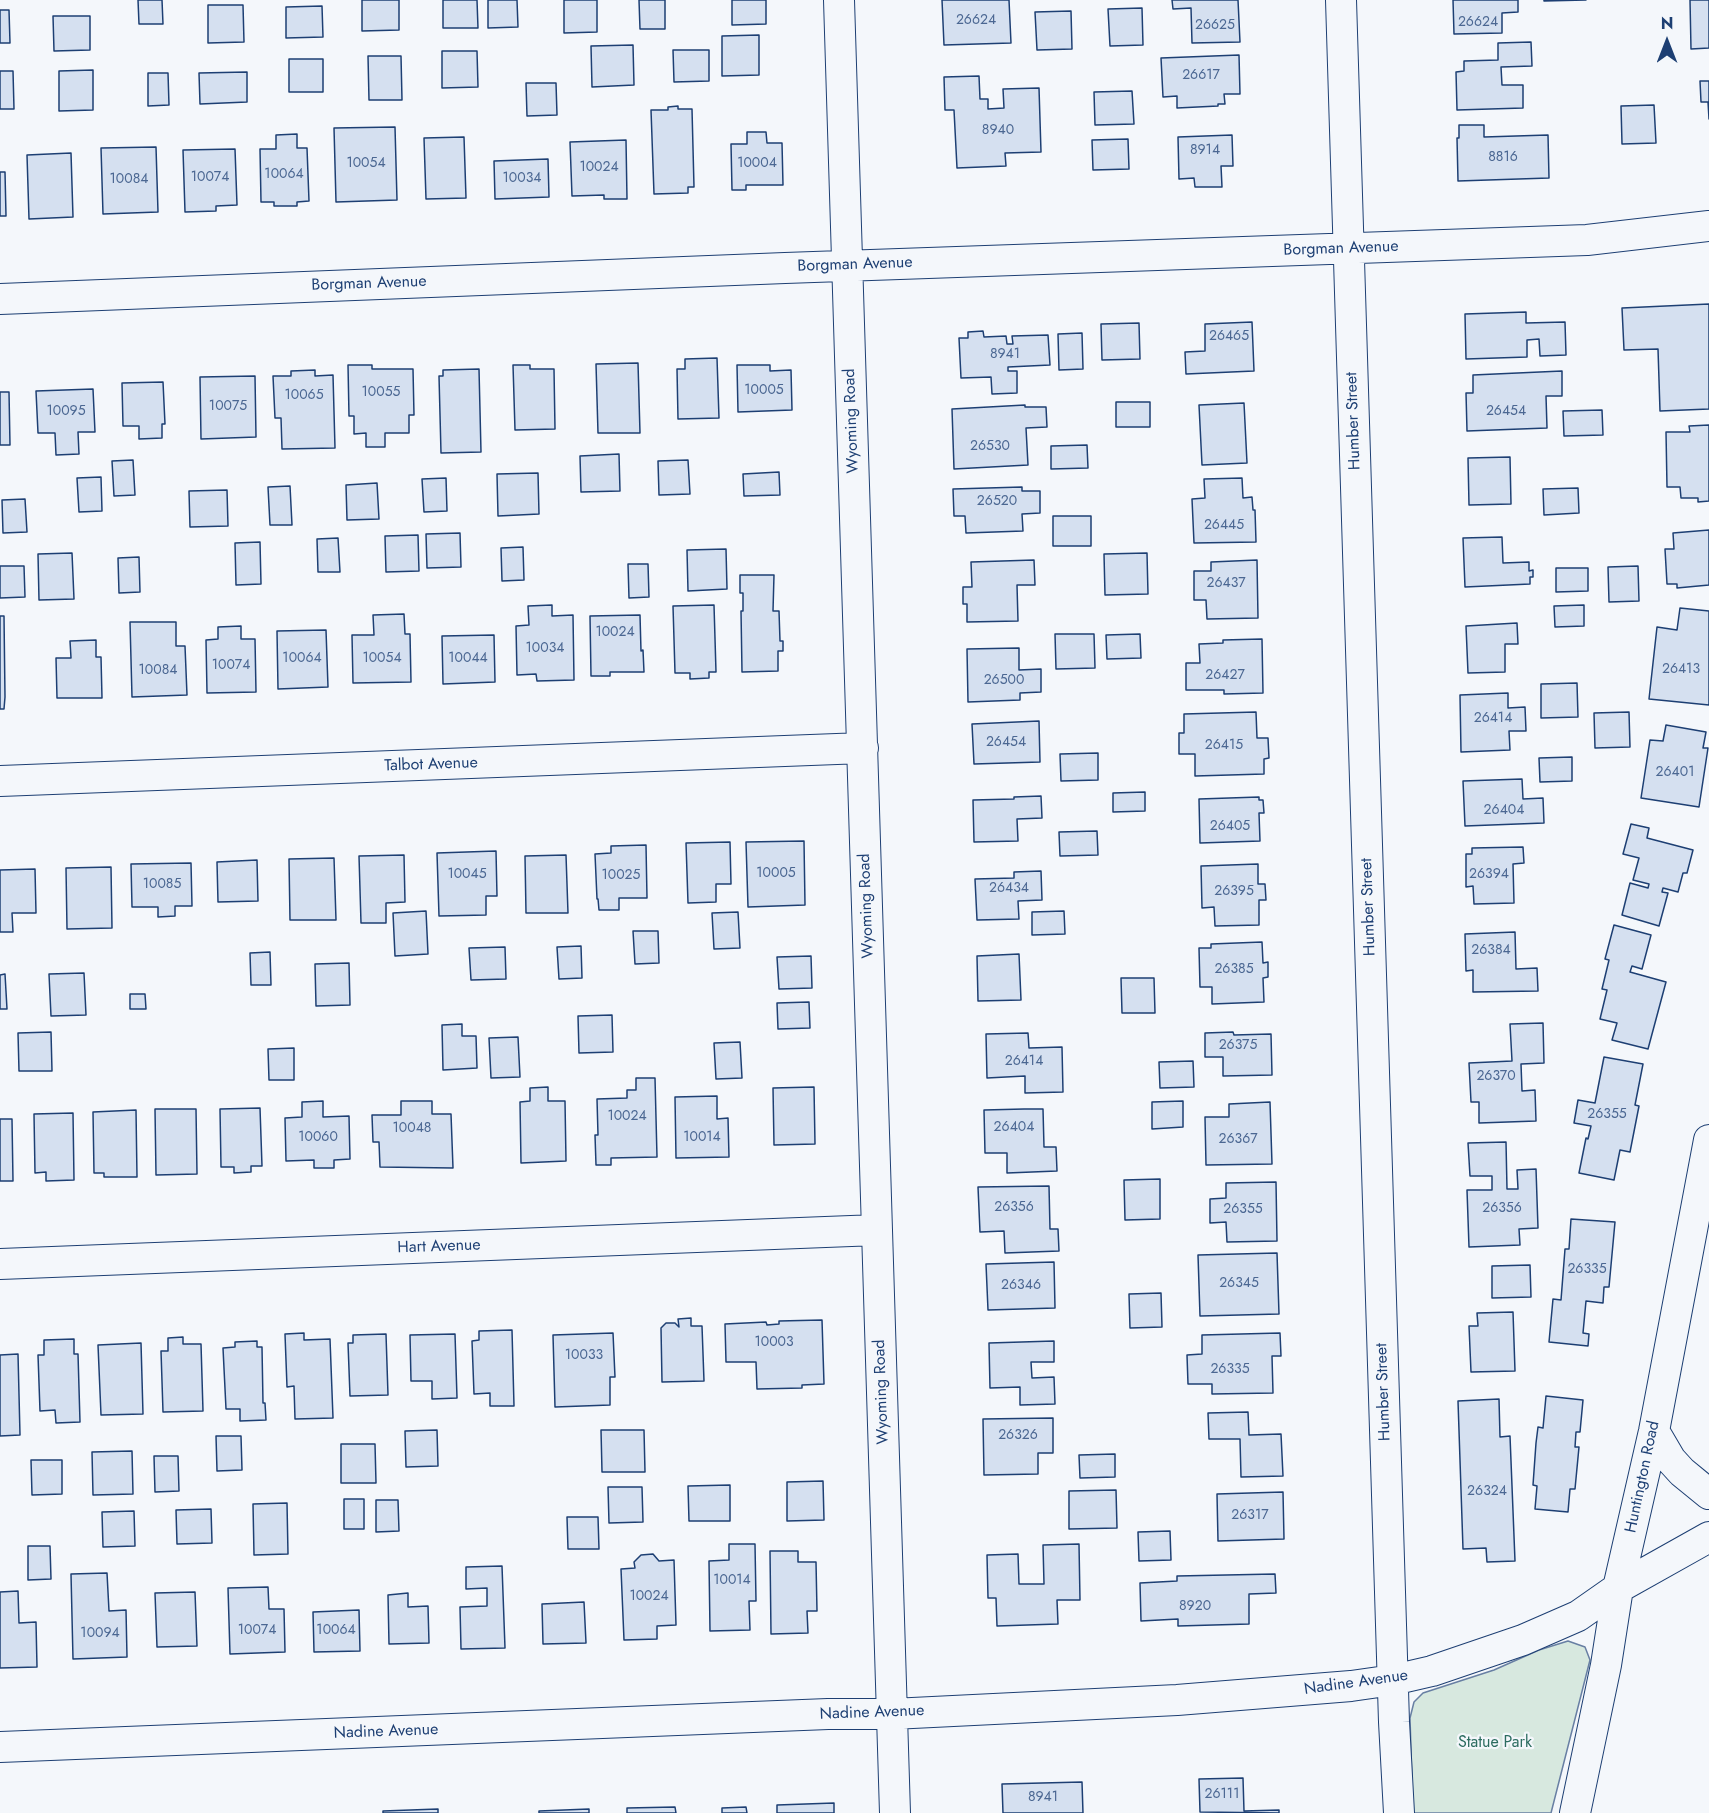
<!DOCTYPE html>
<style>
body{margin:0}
#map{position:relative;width:1709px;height:1813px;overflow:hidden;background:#f4f7fb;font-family:Jost,sans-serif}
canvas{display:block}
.north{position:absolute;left:1637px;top:12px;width:60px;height:60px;-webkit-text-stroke:4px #f4f7fb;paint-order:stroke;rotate:0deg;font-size:16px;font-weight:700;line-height:24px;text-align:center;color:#1d3f73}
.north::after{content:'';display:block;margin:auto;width:21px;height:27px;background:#1d3f73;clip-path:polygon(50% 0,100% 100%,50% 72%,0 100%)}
</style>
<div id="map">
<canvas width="1709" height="1813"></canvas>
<div class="north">N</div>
</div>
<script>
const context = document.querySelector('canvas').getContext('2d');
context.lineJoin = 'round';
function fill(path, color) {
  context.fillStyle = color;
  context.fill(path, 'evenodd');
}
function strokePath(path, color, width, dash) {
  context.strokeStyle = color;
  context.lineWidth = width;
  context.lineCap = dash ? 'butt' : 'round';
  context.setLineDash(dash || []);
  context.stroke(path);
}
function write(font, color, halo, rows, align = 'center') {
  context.font = font + ' Jost,sans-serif';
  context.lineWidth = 4.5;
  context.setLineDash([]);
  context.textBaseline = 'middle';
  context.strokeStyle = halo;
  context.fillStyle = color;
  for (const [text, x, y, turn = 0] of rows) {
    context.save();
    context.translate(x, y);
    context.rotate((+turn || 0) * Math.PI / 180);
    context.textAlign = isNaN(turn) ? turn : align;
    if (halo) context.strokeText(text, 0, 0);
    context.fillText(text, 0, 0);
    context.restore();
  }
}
const green = new Path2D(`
 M1568,1641L1585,1647L1590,1660L1551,1813H1413L1410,1718L1414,1702L1423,1693L1494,1670L1539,1650Z`);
fill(green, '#d7e8df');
strokePath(green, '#687fa3', 1.5);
const building = new Path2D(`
 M138,0H162L163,24H139Z
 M362,0H399V30L362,31Z
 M443,0H477L478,28H443Z
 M488,0H517L518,27L488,28Z
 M564,0H597V32L564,33Z
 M639,0H665V29H640Z
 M732,0H766V24L732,25Z
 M942,0H1009L1011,43L944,45Z
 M1172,0H1238L1240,42L1192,43L1191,8L1173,9Z
 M1453,0H1518V12L1502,13V33L1454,34Z
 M1544,0H1586L1544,1Z
 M1690,0H1709V48L1691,49Z
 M208,5H243L244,42L208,43Z
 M322,6L323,37L286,38V7Z
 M1142,8L1143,45L1110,46L1108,9Z
 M0,10H9L10,43H0Z
 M1071,11L1072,49L1037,50L1035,12Z
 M53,16H90V50L54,51Z
 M759,35V75L722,76V36Z
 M1531,42L1532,66L1501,67L1502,85H1523V108L1457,110L1456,72L1464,71V61L1498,60V43Z
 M633,45L634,85L592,87L591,46Z
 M673,50H709V81L674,82Z
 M442,51H477L478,87L442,88Z
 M1239,55L1240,94H1224L1225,104H1218V106L1177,108V96L1163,97L1161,58Z
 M368,56H401L402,100H369Z
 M289,59H323V92H289Z
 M93,70V110L59,111V71Z
 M0,71H13L14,109H0Z
 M247,72V102L200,104L199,73Z
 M148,73H168L169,105L148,106Z
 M979,76L980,99H988V109L1004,108L1003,89L1039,88L1041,152L1005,153L1006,166L957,168L954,110H945L944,77Z
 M1700,81H1709V119L1708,102H1701Z
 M526,83H556L557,115L527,116Z
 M1132,91L1134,124L1095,125L1094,92Z
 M1654,105L1656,143L1622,144L1621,106Z
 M678,106V109H692L694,187H688V193L654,194L651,110H668V107Z
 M1459,125H1484V137L1548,135L1549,178L1458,181L1457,138H1459Z
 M395,127L397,200L336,202L334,128Z
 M747,132H766L767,143H782L783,185H746V190H732L731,144H747Z
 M297,134V148H307L309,201L297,202V206H274V202H261L260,149H276V135Z
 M1232,135L1233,166H1221L1222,187H1195L1194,178L1179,179L1178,137Z
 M464,137L466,198L426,199L424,138Z
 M1128,139L1129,169L1093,170L1092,140Z
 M626,140L627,199H604V195L572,196L570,142Z
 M156,147L158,212L103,214L101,148Z
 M235,149L237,205L216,206V211L185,212L183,150Z
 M71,153L73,217L29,219L27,155Z
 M548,159L549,197L495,199L494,161Z
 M0,172H5L6,216H0Z
 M1709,304V409L1660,411L1658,349L1624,350L1622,308Z
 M1526,312V323L1565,322L1566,355L1540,356L1539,339L1527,340V357L1466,359L1465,314Z
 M1252,322L1254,371L1186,374L1185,352L1205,351V324Z
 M1139,323L1140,359L1102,360L1101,324Z
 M983,331L984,337L1006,336L1007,344H1013L1012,336L1048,335L1050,365L1008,367V371H1017V393L992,394L991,377L961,378L959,338H968V332Z
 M1082,333L1083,369L1059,370L1058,334Z
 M717,358L719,418L678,419L677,369H685V359Z
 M638,363L640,433H598L596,364Z
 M348,365H372V369H413L414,415H409V433H385V447H366V433L354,434V416H349Z
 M513,365H530V369H554L555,429L515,430Z
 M737,365H770V371L791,370L792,410L738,412Z
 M479,369L481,452L441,453L439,376H443V370Z
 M315,370V376L333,375L335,448L282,449L281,418H275L273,376H291V371Z
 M1562,371V396H1546L1547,428L1467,431L1466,393H1473V375Z
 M255,376L256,437L201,439L200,377Z
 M163,382L165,424H162V438L139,439V426H123L122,383Z
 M93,389L95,432H78L79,454L56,455L55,433H38L36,391Z
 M0,392H9L10,445H0Z
 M1116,402H1150V427H1116Z
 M1244,403L1247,463L1202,465L1199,405Z
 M1025,405V407H1046L1047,427L1026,428L1028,465L954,469L952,409Z
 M1602,410L1603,435L1564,436L1563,411Z
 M1709,425V501L1698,502V498H1681L1680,487H1667L1666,432H1690L1689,426Z
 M1087,445L1088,468L1051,469V446Z
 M619,454L620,491L581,492L580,456Z
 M1510,457L1511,504L1469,505L1468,458Z
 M133,460L135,495L114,496L112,461Z
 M688,460L690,494L659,495L658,461Z
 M779,472L780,495L744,496L743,474Z
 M538,473L539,514L498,516L497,474Z
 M101,477L102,511L79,512L77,478Z
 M446,478L447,511L424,512L422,479Z
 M1242,478L1243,498L1252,497L1253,510H1255L1256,542L1194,543L1192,499L1205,498L1204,479Z
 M377,483L379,519L347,520L346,485Z
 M290,486L292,525H270L268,487Z
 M1022,487V491H1040V513L1022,514L1023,531L966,533L965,516H954L953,489Z
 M1578,488L1579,513L1544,515L1543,489Z
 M227,490L228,526L190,527L189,491Z
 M25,499L27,532L3,533L2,500Z
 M1053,516H1091V546H1053Z
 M1709,530V585L1677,588V584H1667L1665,549H1674L1673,533Z
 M460,533L461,567L427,568L426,534Z
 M418,535L419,571L386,572L385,536Z
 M1502,537L1503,563L1529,562V571L1533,570V577H1530V584L1465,587L1463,538Z
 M338,538L340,572H318L317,539Z
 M260,542L261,584L236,585L235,543Z
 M523,547L524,580L502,581L501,548Z
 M726,549L727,589L688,591L687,550Z
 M72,553L74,599L39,600L38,554Z
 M1147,553L1148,594L1105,595L1104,554Z
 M139,557L140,592L119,593L118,558Z
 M1034,560L1035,585H1017L1018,621L967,622V604H963V587H972L971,562Z
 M1257,560L1258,618L1207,619L1206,600H1194V571H1211V562Z
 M628,564H648L649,597L629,598Z
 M0,566H24L25,597L0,598Z
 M1638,566L1639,601L1609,602L1608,567Z
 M1556,568H1588V591L1556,592Z
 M740,575H774L773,611H779L780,641H783V651H778V671L742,672L741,611H743V593H740Z
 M552,605V616L573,615L574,680L537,681L536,674L517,675L516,626L529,625L528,606Z
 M714,605L716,672H709V678L690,679V673H675L673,606Z
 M1584,605V626L1555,627L1554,606Z
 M1680,608L1709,611V705L1649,699L1657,627L1677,630Z
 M404,614L405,634H410L411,682L353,683L352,635H374L373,615Z
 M640,615L641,651L643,650L644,672H610V676H591L590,616Z
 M0,616H4L5,697L4,709H0Z
 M130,622H176V646H185L187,695L132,697Z
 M1517,623L1518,644H1505V672L1468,673L1466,626Z
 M241,626V639H255L256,692L207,693L206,640L218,639V627Z
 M326,630L328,687L278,689L277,631Z
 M1055,634H1094L1095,668L1056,669Z
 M1140,634L1141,658L1107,659L1106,635Z
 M494,635L495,682L443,684L442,636Z
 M1262,639L1263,693L1224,694V690H1186V663H1200L1199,644L1223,643V640Z
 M96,640V657H101L102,698H57L56,658H71L70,641Z
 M1019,648V670L1041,669V692L1020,693V700L968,702L967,649Z
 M1577,683L1578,717L1541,718V684Z
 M1508,693V708L1525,707L1526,731H1509L1510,750L1461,752L1460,695Z
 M1256,712L1257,738H1268L1269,758L1264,759V774L1195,776V754H1179V733H1184V714Z
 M1629,712L1630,747L1595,748L1594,713Z
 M1039,721L1040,762L974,764L972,724Z
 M1666,725L1706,732L1703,748H1708L1699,807L1641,798L1650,740L1663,741Z
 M1098,753V780L1061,781L1060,754Z
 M1572,757V781L1540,782L1539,758Z
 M1522,779L1523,799L1543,798L1544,823L1465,826L1463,781Z
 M1145,792V811L1113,812V793Z
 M1041,796L1042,818L1017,819L1018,841L974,842L973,800L1014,799V797Z
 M1259,797V800H1263L1264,813H1259L1260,841L1200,843L1199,799Z
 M1631,824L1649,828L1647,838L1693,850L1687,873H1683L1678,892L1663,888L1662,892L1668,893L1659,926L1622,915L1630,883L1648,888L1649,884L1633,880L1639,858L1623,854Z
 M1097,831L1098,855L1060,856L1059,832Z
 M804,841L805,905L748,907L746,842Z
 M730,842L731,884H716V902L688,903L686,843Z
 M646,845L647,898H619V910H599L598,899H597L595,854L611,853V846Z
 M1523,847L1524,863L1513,864L1514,903L1474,904L1473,886L1466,887V854H1472V848Z
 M496,851L497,896H486V915L439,916L437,853Z
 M404,855L405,902L386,903V923H361L359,856Z
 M566,855L568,913H526L525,856Z
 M334,858L336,920H290L289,859Z
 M257,860L258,901L218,902L217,862Z
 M191,863L192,906H175V916L158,917V907H132L131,864Z
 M1258,864V884H1265L1266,900H1259V925L1215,926L1214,907L1202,908L1201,866Z
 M111,867L112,928L67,929L66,868Z
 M35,869L36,913H12L13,932H0V870Z
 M1041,871L1042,900L1018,901L1019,919L977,920L975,879L1014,878V872Z
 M426,911L428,954L395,956L393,913Z
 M1064,911L1065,934L1032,935V912Z
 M738,912L740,948L714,949L712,913Z
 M1614,925L1651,935L1642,969L1632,966L1630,972L1666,982L1648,1049L1612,1040L1617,1023L1600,1019L1607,990L1602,989L1609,960L1605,959Z
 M633,931H658L659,963L635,964Z
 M1515,932L1516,969L1537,968L1538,991L1473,992V970L1466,971L1465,934Z
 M1262,942L1263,963L1268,962V977L1263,978L1264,1002L1212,1004V987H1200L1199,948H1211V944Z
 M581,946L582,978L559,979L557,947Z
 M505,947L506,979L471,980L469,948Z
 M270,952L271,985H251L250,953Z
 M1019,954L1021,1000L978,1001L977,956Z
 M811,956L812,988L779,989L777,957Z
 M349,963L350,1005L316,1006L315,964Z
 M84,973L86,1015L51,1016L49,974Z
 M5,974L7,1009H0V975Z
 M1121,978H1154L1155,1013H1122Z
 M130,994H145L146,1009H130Z
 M809,1002L810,1028L778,1029L777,1003Z
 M612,1015L613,1052L579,1053L578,1016Z
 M1543,1023L1544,1063L1521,1064L1522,1091L1535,1090L1536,1121L1479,1123V1102H1471L1469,1063L1512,1061L1510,1024Z
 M462,1024V1036H476L477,1068L443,1070L442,1025Z
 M51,1032L52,1071H19L18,1033Z
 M1233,1032L1234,1035L1271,1034L1272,1075L1223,1076V1057H1205V1033Z
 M1028,1033L1029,1048L1062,1047L1063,1092L1025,1093V1076L987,1078L986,1034Z
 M518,1037L520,1077L491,1078L489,1038Z
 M740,1042L742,1078L716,1079L714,1043Z
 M294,1048V1080H269L268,1049Z
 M1604,1057L1643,1064L1635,1105L1639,1106L1630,1152L1620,1150L1614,1180L1579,1173L1586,1138L1588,1139L1591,1126L1574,1123L1578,1100L1595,1103Z
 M1193,1061L1194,1087L1160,1088L1159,1062Z
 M636,1078H655L657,1157L611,1158V1165H596L595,1135H598L597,1099L627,1098V1090H636Z
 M548,1087V1101H565L566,1161L521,1163L520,1102L530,1101V1088Z
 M814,1087L815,1144L774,1145L773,1088Z
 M717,1096V1119L728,1118L729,1157L676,1158L675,1097Z
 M323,1101V1117L349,1116L350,1159L334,1160V1168H314V1160L286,1161L285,1118L302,1117V1102Z
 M401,1101H432V1114H451L453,1168L380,1167L379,1142H373L372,1115H401Z
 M1183,1101V1127L1152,1129V1102Z
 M1270,1102L1272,1164L1206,1165L1205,1117H1229V1104Z
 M260,1108L262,1166H251V1172L234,1173V1167H221L220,1109Z
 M155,1109H196L197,1174L156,1175Z
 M1024,1109H1043L1044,1147H1056L1057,1171L1007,1173V1153H985L984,1110Z
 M136,1110L137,1177H104V1173H94L93,1112Z
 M73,1113L74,1180L46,1181V1172L35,1173L34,1114Z
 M0,1119H12L13,1181H0Z
 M1506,1142L1507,1189H1518L1517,1170L1536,1169L1538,1228L1519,1229L1520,1245L1469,1247L1467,1190H1492V1176H1470L1468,1143Z
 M1160,1179V1219L1125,1220L1124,1180Z
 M1276,1182L1277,1241L1227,1242L1226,1222L1210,1223V1199L1226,1198V1183Z
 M1049,1186L1050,1229H1058L1059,1251L1005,1253L1004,1231L980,1232L978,1187Z
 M1571,1219L1615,1222L1609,1287H1604L1603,1303L1586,1301L1583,1333L1589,1334L1588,1346L1549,1342L1553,1299L1561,1300L1565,1249H1569Z
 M1277,1253L1279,1314L1200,1316L1198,1255Z
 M1054,1262L1055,1308L988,1310L986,1264Z
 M1530,1265L1531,1297L1492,1298V1266Z
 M1161,1293L1162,1327L1130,1328L1129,1294Z
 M1513,1312L1515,1371L1471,1372L1469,1326H1478L1477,1313Z
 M691,1318V1326H702L704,1381L662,1382L661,1328L666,1323H675L679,1327L678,1319Z
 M822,1320L824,1384L802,1385V1388L757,1389L756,1362H726L725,1324L766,1322L767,1325L779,1324V1321Z
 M512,1330L514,1406H490V1393L474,1394L472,1341L479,1340V1331Z
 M304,1333V1340L330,1339L333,1418L295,1419L294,1386L287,1387L285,1334Z
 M613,1333L615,1377H610V1405L555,1407L553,1335Z
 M1280,1333L1281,1356H1272L1273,1393L1212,1394V1384H1188L1187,1355L1202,1354V1335Z
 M386,1334L388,1395L350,1396L348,1343H353V1335Z
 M455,1334L457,1398L432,1399V1381H411L410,1335Z
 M183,1337V1344H201L203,1411L163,1412L161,1351H168V1338Z
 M74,1339V1354H78L80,1422L56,1423L55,1410L40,1411L38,1355H44V1340Z
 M257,1341V1347H262L263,1403H265L266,1420L240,1421V1409H226L223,1348L235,1347V1342Z
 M1054,1341V1362H1031L1032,1378L1054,1377L1055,1404L1020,1405V1387L990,1388L989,1343Z
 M141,1343L143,1414L101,1415L98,1345Z
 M18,1354L20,1435L0,1436V1355Z
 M1546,1396L1583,1400L1580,1432H1576L1575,1447H1579L1575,1489H1570L1568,1512L1535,1509L1537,1486L1533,1485L1536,1443L1538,1427L1543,1428Z
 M1499,1399L1500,1437L1510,1436L1515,1561L1487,1562L1486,1548L1463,1549L1458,1401Z
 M1248,1412L1249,1435L1281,1434L1283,1476L1241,1477L1240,1439H1209L1208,1413Z
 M1053,1418V1453H1038V1474L984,1475L983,1419Z
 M437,1430L438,1466L406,1467L405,1431Z
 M601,1430H644L645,1472H602Z
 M216,1436H241L242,1470L217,1471Z
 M341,1444H375L376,1483H341Z
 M132,1451L133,1494L93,1495L92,1452Z
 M1115,1454V1477L1080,1478L1079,1455Z
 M154,1456H178L179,1491L155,1492Z
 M31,1460H62V1494L32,1495Z
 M823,1481L824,1520L787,1521V1482Z
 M730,1485V1521H689L688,1486Z
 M608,1487H642L643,1522L609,1523Z
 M1116,1490L1117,1528L1069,1529V1491Z
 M1283,1492L1284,1539L1218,1541L1217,1494Z
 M344,1499H364V1529H344Z
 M376,1500H398L399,1531L376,1532Z
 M287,1503L288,1554L254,1555L253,1504Z
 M211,1509L212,1543L177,1544L176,1510Z
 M134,1511L135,1546L103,1547L102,1512Z
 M567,1517H598L599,1549H568Z
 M1170,1531L1171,1560L1139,1561L1138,1532Z
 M729,1544H755L756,1601H749L750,1630L710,1631L709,1561L729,1560Z
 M1079,1544L1080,1600H1057L1058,1624L997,1626L996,1598H988L987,1555L1018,1554L1019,1584H1044L1043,1545Z
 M28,1546H50L51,1579L28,1580Z
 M770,1551H798V1562H816L817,1611H807L808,1633L771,1634Z
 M653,1554L659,1561L674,1560L676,1625L657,1626V1639L624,1640L621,1569L635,1568L634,1562L641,1555Z
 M502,1566L505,1648L461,1649L460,1607L487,1606V1588L466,1589V1567Z
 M107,1573L109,1611L126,1610L127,1657L73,1659L71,1574Z
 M1275,1574L1276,1593L1249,1594V1624L1178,1626V1619L1141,1621L1140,1583L1177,1581V1576Z
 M268,1587L269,1609H284L285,1652L230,1654L228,1588Z
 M18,1591L19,1623L36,1622L37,1667L0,1668V1592Z
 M195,1592L197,1646L157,1647L155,1593Z
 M408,1593V1607L428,1606L429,1643L389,1644L388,1595Z
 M584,1602L586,1643L543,1644L542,1604Z
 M359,1610L360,1651L314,1652L313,1612Z
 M1243,1778L1244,1811L1279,1810V1813L1200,1812L1199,1779Z
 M1082,1782L1083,1813H1003L1002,1784Z
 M834,1803V1813H777V1805Z
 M675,1807L676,1813H627V1808Z
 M746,1807L747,1813H722V1808Z
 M438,1809V1813H383V1811Z
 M589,1809V1813H539V1811Z`);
fill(building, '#d5e0f0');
strokePath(building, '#1d3f73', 1.5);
const minor = new Path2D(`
 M839,0L895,1813
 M1341,0L1394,1722L1399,1813
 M0,299L785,268L1587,240L1709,226
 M0,781L863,748
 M0,1264L877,1230
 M1654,1431L1671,1460L1682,1472L1709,1494
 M0,1747L828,1714H892L1177,1700L1351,1686L1393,1680L1432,1671L1523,1640L1578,1616L1618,1588L1709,1537
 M1575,1813L1606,1665L1618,1588L1654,1431L1709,1140`);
strokePath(minor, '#1d3f73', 32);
strokePath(minor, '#f4f7fb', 30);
write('14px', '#4b6792', null, [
 ["26624",976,21],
 ["26624",1478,23],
 ["26625",1215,26],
 ["26617",1201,76],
 ["8940",998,131],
 ["8914",1205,151],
 ["8816",1503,158],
 ["10054",366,164],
 ["10004",757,164],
 ["10024",599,168],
 ["10064",284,175],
 ["10074",210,178],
 ["10034",522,179],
 ["10084",129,180],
 ["26465",1229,337],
 ["8941",1005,355],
 ["10005",764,391],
 ["10055",381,393],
 ["10065",304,396],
 ["10075",228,407],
 ["10095",66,412],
 ["26454",1506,412],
 ["26530",990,447],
 ["26520",997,502],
 ["26445",1224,526],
 ["26437",1226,584],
 ["10024",615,633],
 ["10034",545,649],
 ["10064",302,659],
 ["10054",382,659],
 ["10044",468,659],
 ["10074",231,666],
 ["26413",1681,670],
 ["10084",158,671],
 ["26427",1225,676],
 ["26500",1004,681],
 ["26414",1493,719],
 ["26454",1006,743],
 ["26415",1224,746],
 ["26401",1675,773],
 ["26404",1504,811],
 ["26405",1230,827],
 ["10005",776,874],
 ["10045",467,875],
 ["26394",1489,875],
 ["10025",621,876],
 ["10085",162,885],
 ["26434",1009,889],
 ["26395",1234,892],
 ["26384",1491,951],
 ["26385",1234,970],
 ["26375",1238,1046],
 ["26414",1024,1062],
 ["26370",1496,1077],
 ["26355",1607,1115],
 ["10024",627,1117],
 ["26404",1014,1128],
 ["10048",412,1129],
 ["10060",318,1138],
 ["10014",702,1138],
 ["26367",1238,1140],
 ["26356",1014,1208],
 ["26356",1502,1209],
 ["26355",1243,1210],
 ["26335",1587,1270],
 ["26345",1239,1284],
 ["26346",1021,1286],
 ["10003",774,1343],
 ["10033",584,1356],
 ["26335",1230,1370],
 ["26326",1018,1436],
 ["26324",1487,1492],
 ["26317",1250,1516],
 ["10014",732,1581],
 ["10024",649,1597],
 ["8920",1195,1607],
 ["10074",257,1631],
 ["10064",336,1631],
 ["10094",100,1634],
 ["26111",1222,1795],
 ["8941",1043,1798]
]);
write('16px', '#1d3f73', '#f4f7fb', [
 ["Borgman Avenue",1341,249,-2],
 ["Borgman Avenue",855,265,-2],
 ["Borgman Avenue",369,284,-2],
 ["Wyoming Road",852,421,-92],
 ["Humber Street",1354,421,-92],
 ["Talbot Avenue",431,765,-2],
 ["Wyoming Road",867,906,-92],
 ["Humber Street",1369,907,-92],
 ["Hart Avenue",439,1247,-2],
 ["Wyoming Road",882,1392,-92],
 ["Humber Street",1384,1392,-92],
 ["Huntington Road",1643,1477,-78],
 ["Nadine Avenue",1356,1683,-8],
 ["Nadine Avenue",872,1713,-2],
 ["Nadine Avenue",386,1732,-2]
]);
write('16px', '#2c6c60', '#f4f7fb', [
 ["Statue Park",1495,1743]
]);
</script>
